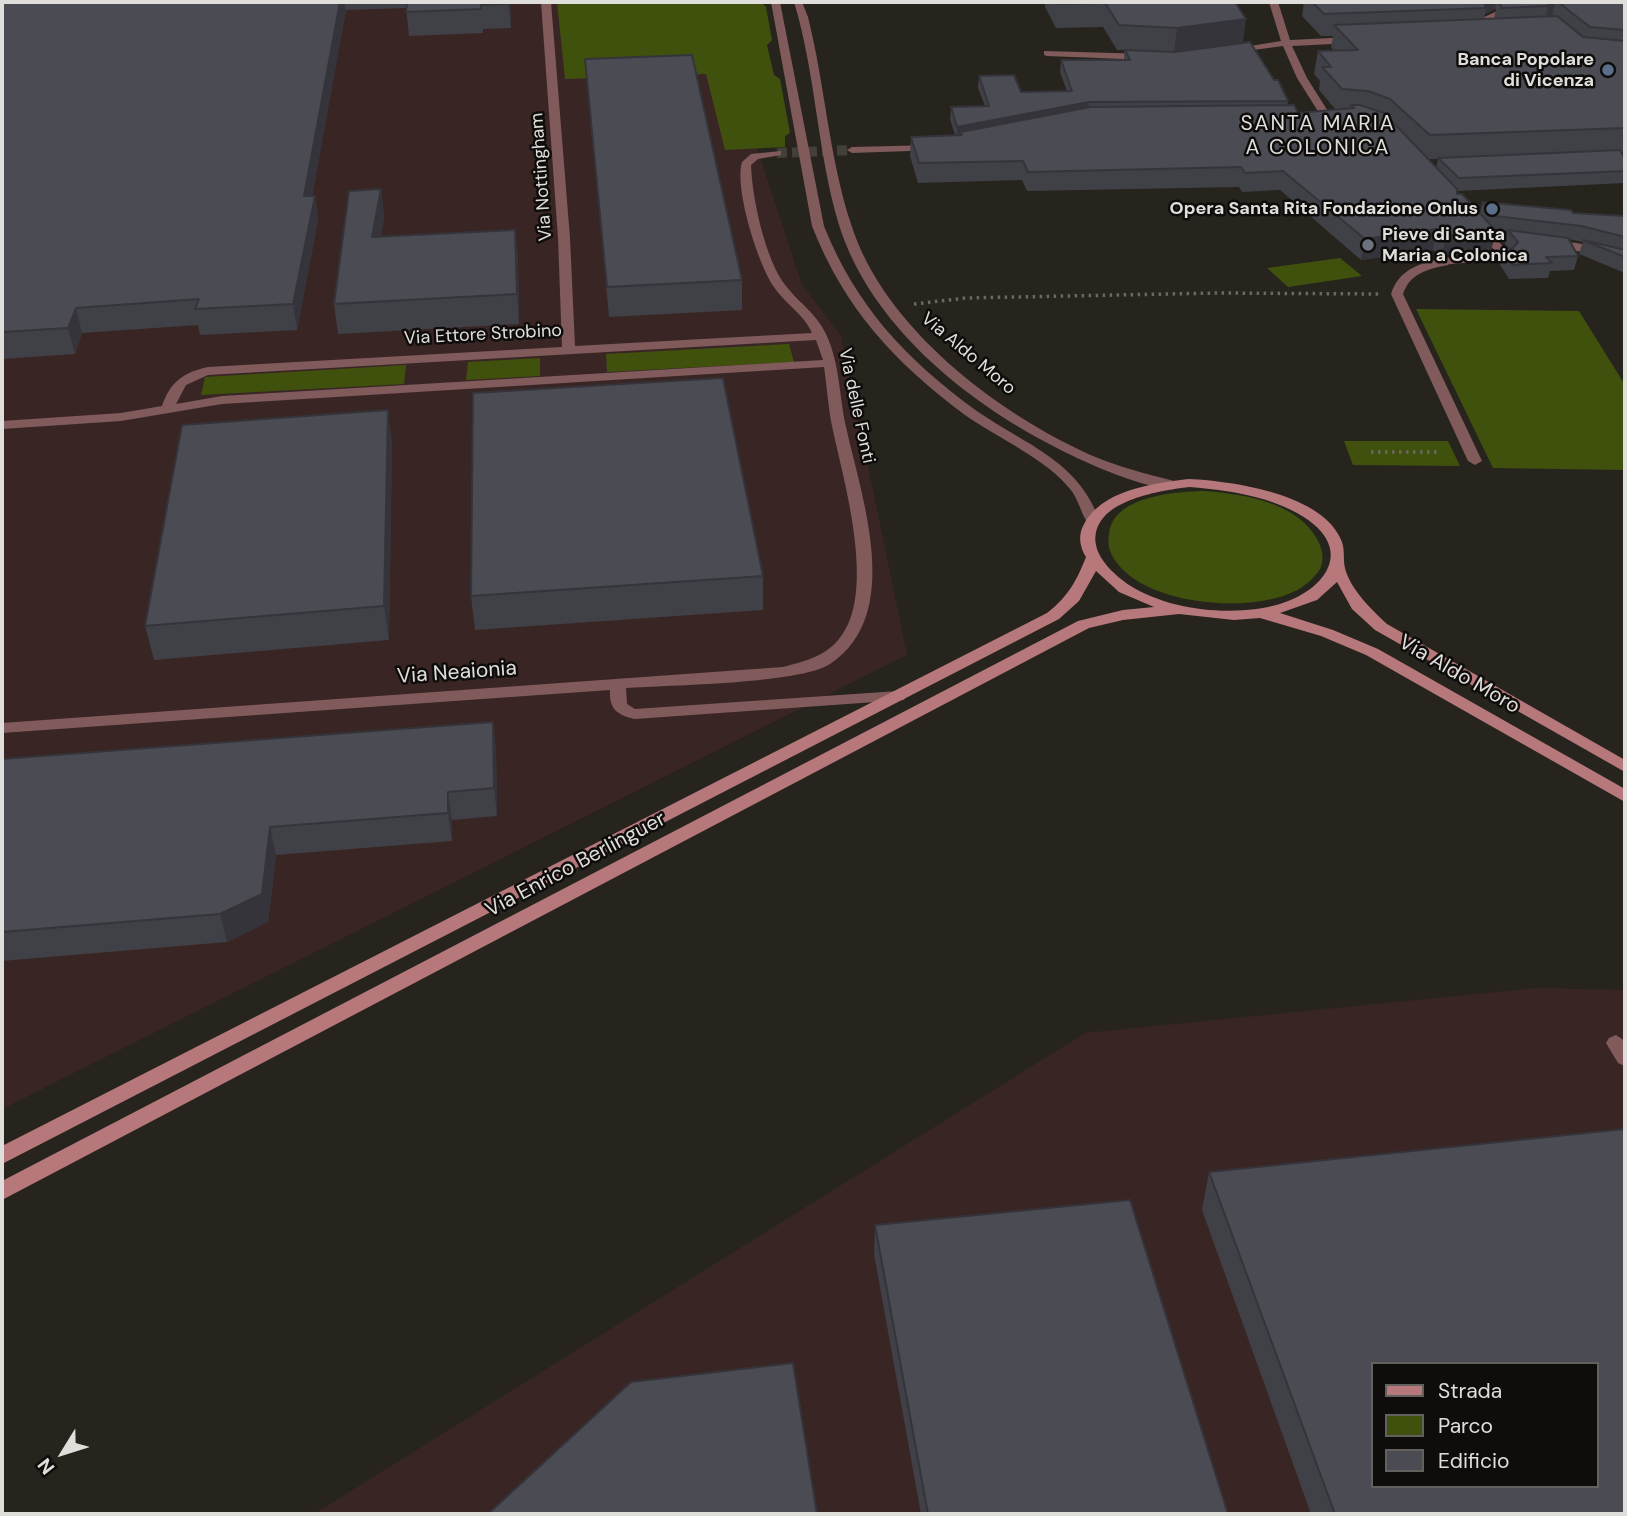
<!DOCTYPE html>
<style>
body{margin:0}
#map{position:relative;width:1627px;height:1516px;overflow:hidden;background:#27241e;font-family:"DM Sans",sans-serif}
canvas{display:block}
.frame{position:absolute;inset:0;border:4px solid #e0deda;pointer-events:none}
.legend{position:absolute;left:1371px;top:1362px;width:228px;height:126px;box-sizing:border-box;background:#0f0d0b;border:2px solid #63615e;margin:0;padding:9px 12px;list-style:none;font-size:21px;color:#e0deda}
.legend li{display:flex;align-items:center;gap:14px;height:35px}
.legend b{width:35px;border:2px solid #63615e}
.north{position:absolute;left:28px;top:1418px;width:70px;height:70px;-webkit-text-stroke:5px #0f0d0b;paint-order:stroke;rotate:232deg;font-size:19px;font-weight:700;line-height:28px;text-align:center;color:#e0deda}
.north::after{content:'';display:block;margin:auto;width:24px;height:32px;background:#e0deda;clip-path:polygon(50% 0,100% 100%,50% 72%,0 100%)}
</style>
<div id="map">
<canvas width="1627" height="1516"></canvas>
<div class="frame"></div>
<ul class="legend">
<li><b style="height:9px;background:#b6787b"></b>Strada</li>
<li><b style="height:19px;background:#40510e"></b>Parco</li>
<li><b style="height:19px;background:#4b4b53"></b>Edificio</li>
</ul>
<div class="north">N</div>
</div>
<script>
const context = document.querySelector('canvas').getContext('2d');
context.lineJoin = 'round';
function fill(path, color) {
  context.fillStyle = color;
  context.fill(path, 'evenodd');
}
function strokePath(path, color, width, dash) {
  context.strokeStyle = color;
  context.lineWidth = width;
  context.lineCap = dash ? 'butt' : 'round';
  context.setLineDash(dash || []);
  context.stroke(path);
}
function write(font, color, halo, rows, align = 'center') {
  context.font = font + ' "DM Sans",sans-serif';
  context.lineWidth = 5;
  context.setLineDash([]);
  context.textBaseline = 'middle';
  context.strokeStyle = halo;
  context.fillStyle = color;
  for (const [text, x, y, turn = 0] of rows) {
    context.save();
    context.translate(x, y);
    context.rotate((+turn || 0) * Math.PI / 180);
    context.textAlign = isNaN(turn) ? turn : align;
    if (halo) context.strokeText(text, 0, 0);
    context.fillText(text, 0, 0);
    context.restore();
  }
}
fill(new Path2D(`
 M2,2H599L731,69L802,285L841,336L907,655L2,1109Z
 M1537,988L1625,990V1514H314L1085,1033ZM1373,1364H1597V1486H1373Z`), '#392624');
fill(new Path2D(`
 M557,2H761L766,7L772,40L767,45L774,75L780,79L790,133L785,136V147L725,150L706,74L565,79Z
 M1340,258L1362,276L1288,287L1267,268Z
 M1416,309L1579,311L1625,385V470L1493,468Z
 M789,344L794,362L607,372L606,354Z
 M540,358V376L466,380L468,362Z
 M406,365L404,384L201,395L205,377Z
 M1344,441H1448L1460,466L1353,465Z
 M1203,491C1242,494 1296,501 1317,539C1322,548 1325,559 1320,569C1308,588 1288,596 1267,600C1224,609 1146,601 1117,563C1110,554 1107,545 1109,534C1113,496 1174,492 1203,491Z`), '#40510e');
strokePath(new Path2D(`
 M777,153L852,150`), '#43403a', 10, [10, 5]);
strokePath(new Path2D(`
 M914,304L966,298L1218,293L1382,294
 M1371,452H1440`), '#6b6863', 3.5, [2.5, 4.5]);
fill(new Path2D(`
 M1444,258L1450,262L1448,265C1428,269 1410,273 1403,294L1482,461L1475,465L1468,461L1391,294C1399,269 1420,263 1444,258Z`), '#815a5c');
fill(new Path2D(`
 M541,2H551L570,238L575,346L812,333C803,313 785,304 774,287C758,264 734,188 742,162L751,154L781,151V155L758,159L751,165C752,197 765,260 786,286C799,303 816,313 826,334C840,364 839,395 846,427C861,496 905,615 830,664C799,684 669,685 626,688L627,704L635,709L898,691L904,692L906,696L904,700L635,719C617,715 609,709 610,690L2,733V723L783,667C805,661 824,657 839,639C878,593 843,479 832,426C828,406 827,387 824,367L222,404L121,421L2,429V421L121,413L162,406C170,382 184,372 208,367L562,347L558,238ZM816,340L823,360L222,396L176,404L186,385L208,375Z
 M1269,2H1278L1290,40L1353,37L1358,40L1353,43L1292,46L1307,78L1331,116L1330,118L1321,116L1297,78L1283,46L1231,53L1226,50L1281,41Z
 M1520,11V15L1490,20L1497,34L1492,37L1487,34L1480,19L1495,12Z
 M1044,51L1148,54L1153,57L1148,60L1047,56L1044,55Z
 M934,145L939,148L938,150L852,153L847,150L852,147Z
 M1474,223H1482L1491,233L1502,236L1577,243L1625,254V262L1577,251L1499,242L1512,256L1510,259L1440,265L1438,262L1444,258L1497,253L1488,243L1492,240L1483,237L1472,225Z
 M1616,1035L1625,1041V1066L1618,1063L1606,1043L1609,1038Z`), '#815a5c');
fill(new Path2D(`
 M771,2H780L824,226C856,306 905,358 974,409C1023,444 1077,459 1099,519L1097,522H1087C1080,511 1078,498 1070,489C1048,460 996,437 965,415C895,363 844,308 812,226Z
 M794,2H802L808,17C825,85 829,157 851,224C883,327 998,414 1093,456C1119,467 1147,474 1174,481L1176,484L1174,487C1151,493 1077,459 1055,447C965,401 870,324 839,225C817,152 816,74 794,2Z`), '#815a5c');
fill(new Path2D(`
 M1189,479C1232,481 1325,494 1342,542C1345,551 1343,560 1345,568C1350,589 1372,610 1387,624L1625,760V772L1375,630L1352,609L1337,582L1317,600L1280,613L1333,630L1378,649L1625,789V802L1366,655L1321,636L1260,618L1234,620L1179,614L1123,620L1089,628L2,1200V1181L1078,621L1123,610L1154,607L1119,592L1096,571L1079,601L1059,619L2,1164V1146L1047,613C1068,597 1077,580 1086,557C1080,548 1078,536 1083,526C1100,490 1154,483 1189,479ZM1189,487C1226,490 1264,495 1297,513C1364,550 1320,599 1263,608C1220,615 1167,609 1129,585C1116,576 1099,561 1096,545C1089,501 1158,491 1189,487Z`), '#b6787b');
fill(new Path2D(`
 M2,2H510L511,28L483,29V33L409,36L406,8L346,10L312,196H315L318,220L297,330L200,335L198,325L82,333L75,354L2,359Z
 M1045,2H1235L1243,43L1288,101L1287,106L1298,113L1336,110L1319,90L1320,81L1314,74L1318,51H1334L1331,47L1333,36H1321L1302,16L1304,2H1625V152H1621L1625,159V183L1457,191V194L1480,214L1482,202L1573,213L1625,216V273L1579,254L1583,242L1569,239L1578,256L1574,270L1550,271L1548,278L1509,279L1499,263L1502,249L1508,248L1505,244L1507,231L1495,230L1491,251L1442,256L1433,250L1361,260L1280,190L1242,192L1239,187L1027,191L1022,180L918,183L910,156L911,137L955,135L950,119L951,107L985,106L978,88L979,76L1021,92L1067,91L1060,72L1061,60H1124V50H1117L1103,27L1056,28L1045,7ZM1495,9H1496L1494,19H1484L1485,14ZM1428,159H1438L1436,168Z
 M585,59L742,280V310L609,317Z
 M381,189L384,217L381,237L515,230L518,258L519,324L338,334L334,304Z
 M392,442L389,640L154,660L145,626Z
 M763,576V610L475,630L471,596Z
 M496,749L497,816L452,820V841L276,855L268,922L227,942L2,961V759Z
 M1209,1172L1625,1514H1311L1202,1210Z
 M875,1225L1228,1514H921L874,1254Z`), '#404047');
fill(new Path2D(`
 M340,2H344L346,10L308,220L304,196Z
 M508,2H510L511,28Z
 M1481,2H1496L1495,9L1485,14L1486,8Z
 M1547,2H1555L1551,21L1545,22L1548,6Z
 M1246,19L1243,43L1174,52L1177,28Z
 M1089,102L1088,114L961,132V139L957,140V127Z
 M381,189L384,217L376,265L372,237Z
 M315,196L318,220L297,330L293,304Z
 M1437,229L1433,250L1361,260L1365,239Z
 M515,230L518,258L519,324L517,294Z
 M1496,231L1491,251L1442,256L1446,235Z
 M76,308L82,333L75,354L68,328Z
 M388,410L392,442L389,640L384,606Z
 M493,722L496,749L497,816L494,788Z
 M448,792L452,820V841L448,813Z
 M270,827L276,855L268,922L227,942L220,914Z`), '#34343a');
const building = new Path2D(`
 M2,2H340L304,196H315L293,304L195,309L199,299L76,308L68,328L2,332Z
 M407,2H508V4L481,5V9L406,12Z
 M1057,2H1235L1246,19L1177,28L1119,25L1105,3L1058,4Z
 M1312,2H1484L1486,8L1324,14Z
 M1499,2H1548V6L1502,8Z
 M1558,2H1625V30L1590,27Z
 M1557,16L1583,37L1625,41V128L1430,135L1390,99L1368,91L1342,89L1322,67H1331L1318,51L1358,50L1334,25Z
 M1250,42L1274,80H1278L1288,101L1089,102L957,127L951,107L989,106L979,76L1014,75L1021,92L1072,91L1061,60H1130L1125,50L1175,52Z
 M692,55L742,280L607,287L585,59Z
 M1294,105L1298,113L1354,108L1351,105H1360L1384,113L1457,189V194H1462L1496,231L1446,235L1437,229L1365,239L1283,171L1245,173L1241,167L1028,172L1023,161L919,163L911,137L962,135L961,132L1090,107Z
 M1620,150L1625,159V171L1459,178L1438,158Z
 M381,189L372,237L515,230L517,294L334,304L349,191Z
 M1482,202L1571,210L1573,213L1625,216V237L1581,226L1495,216Z
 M1508,230L1568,238L1578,256L1546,257L1552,263L1512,265L1502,249L1513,248L1518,242Z
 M1583,240L1625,250V257Z
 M723,378L763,576L471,596L473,393Z
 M388,410L384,606L145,626L182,425Z
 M493,722L494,788L448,792V813L270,827L262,894L220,914L2,932V759Z
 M1625,1129V1514H1335L1209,1172ZM1373,1364H1597V1486H1373Z
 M1130,1200L1228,1514H928L875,1225Z
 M793,1363L817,1514H488L631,1382Z`);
fill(building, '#4b4b53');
strokePath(building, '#34343a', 2);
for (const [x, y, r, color] of [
 [1608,70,7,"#5c6f8a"],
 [1492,209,7,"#5c6f8a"],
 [1368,245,7,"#6b7280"]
]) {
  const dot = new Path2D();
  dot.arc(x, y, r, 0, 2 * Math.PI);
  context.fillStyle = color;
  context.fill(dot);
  strokePath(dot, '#0f0d0b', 2.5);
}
write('bold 18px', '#e0deda', '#0f0d0b', [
 ["Banca Popolare",1594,60],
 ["di Vicenza",1594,81],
 ["Opera Santa Rita Fondazione Onlus",1478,209],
 ["Pieve di Santa",1382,235,"left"],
 ["Maria a Colonica",1382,256,"left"]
], 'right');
write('18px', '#e0deda', '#0f0d0b', [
 ["Via Nottingham",542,177,-94],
 ["Via Ettore Strobino",483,335,-3],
 ["Via Aldo Moro",968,354,40],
 ["Via delle Fonti",856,406,78]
]);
context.letterSpacing = '2px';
write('21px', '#e0deda', '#0f0d0b', [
 ["SANTA MARIA",1318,124],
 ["A COLONICA",1318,148]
]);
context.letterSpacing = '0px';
write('21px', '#e0deda', '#0f0d0b', [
 ["Via Neaionia",457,673,-4],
 ["Via Aldo Moro",1459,675,30],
 ["Via Enrico Berlinguer",576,865,-28]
]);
</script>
